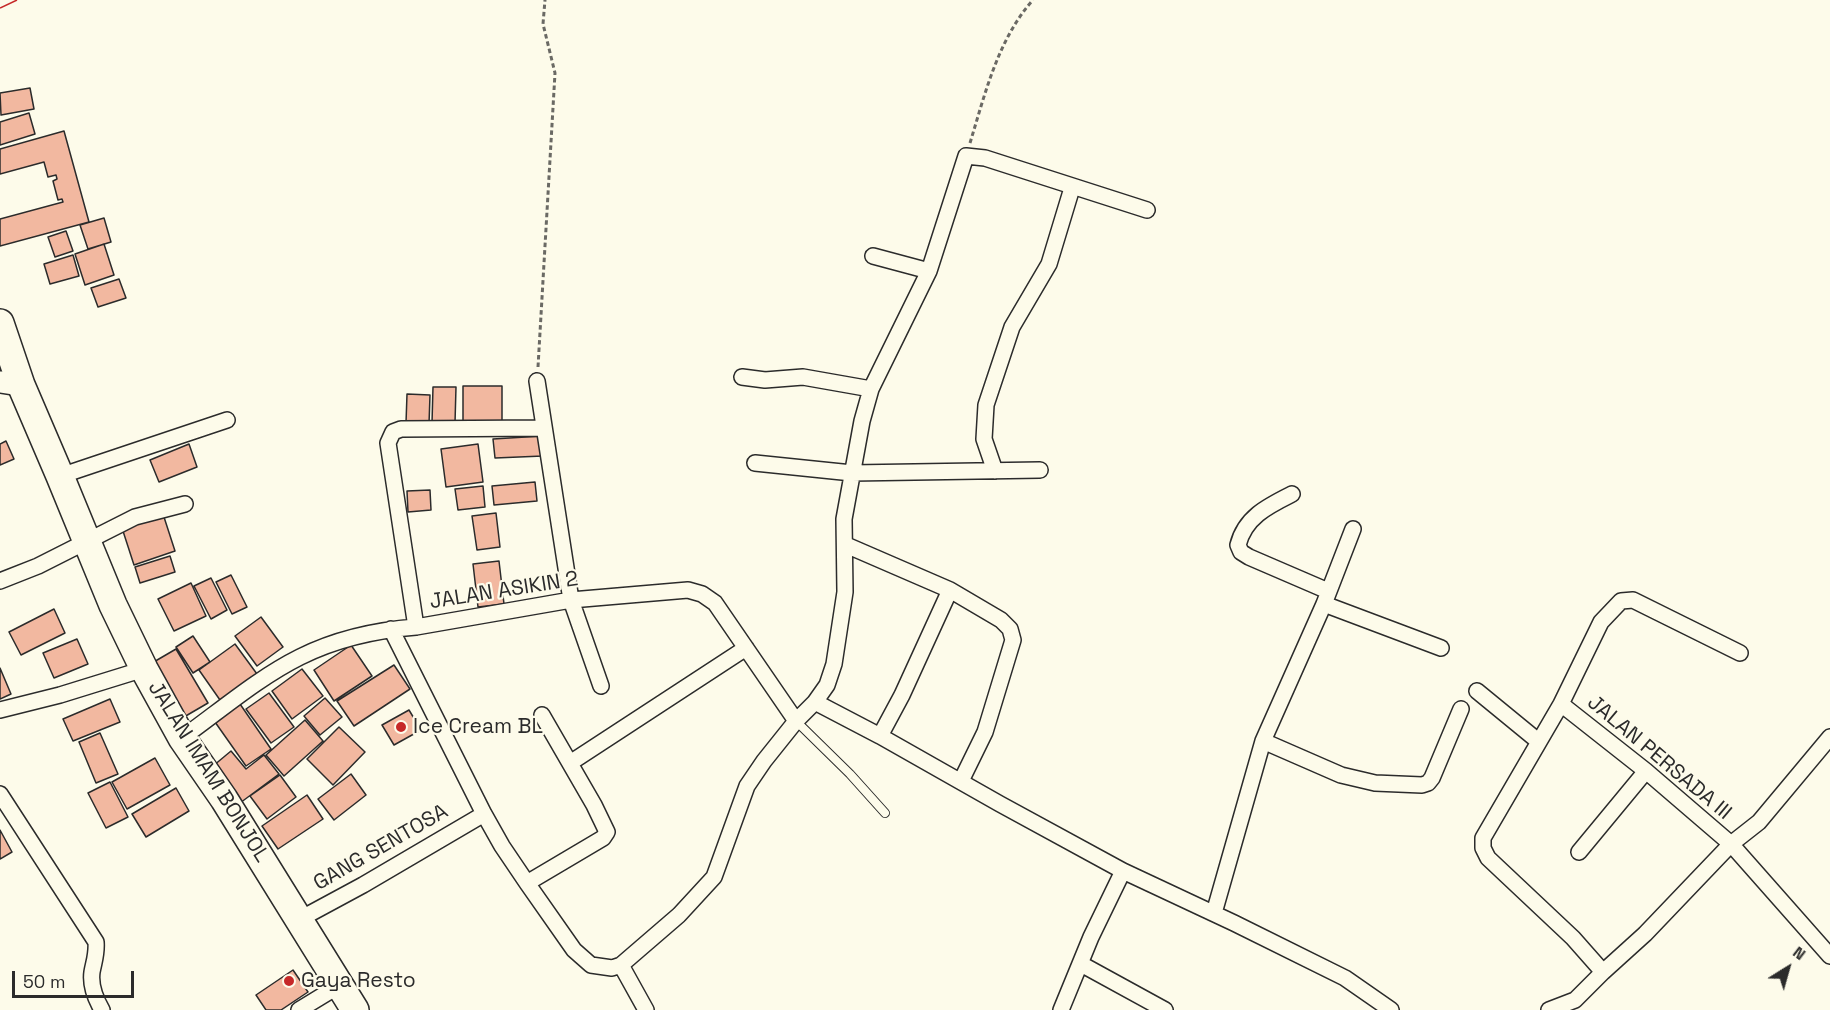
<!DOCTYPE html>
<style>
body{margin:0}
#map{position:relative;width:1830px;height:1010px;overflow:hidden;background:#fdfbea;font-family:"Space Grotesk",sans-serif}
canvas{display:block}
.north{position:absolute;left:1758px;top:938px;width:60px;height:60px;-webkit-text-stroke:4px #fdfbea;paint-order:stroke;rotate:37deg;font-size:16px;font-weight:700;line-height:24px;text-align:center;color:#2b2b2b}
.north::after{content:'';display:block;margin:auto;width:21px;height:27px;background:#2b2b2b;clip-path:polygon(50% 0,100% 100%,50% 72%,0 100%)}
.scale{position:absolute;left:12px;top:971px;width:122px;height:27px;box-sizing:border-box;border:3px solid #2b2b2b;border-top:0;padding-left:8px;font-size:18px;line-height:21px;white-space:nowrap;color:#2b2b2b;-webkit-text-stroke:4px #fdfbea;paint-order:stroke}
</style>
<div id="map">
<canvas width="1830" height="1010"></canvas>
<div class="north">N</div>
<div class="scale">50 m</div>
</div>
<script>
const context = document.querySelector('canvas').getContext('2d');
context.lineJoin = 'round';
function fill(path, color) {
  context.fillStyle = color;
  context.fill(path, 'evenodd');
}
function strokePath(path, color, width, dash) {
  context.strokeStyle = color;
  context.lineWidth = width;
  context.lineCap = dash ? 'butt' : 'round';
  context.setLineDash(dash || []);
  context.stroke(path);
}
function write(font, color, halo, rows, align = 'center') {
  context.font = font + ' "Space Grotesk",sans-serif';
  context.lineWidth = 4.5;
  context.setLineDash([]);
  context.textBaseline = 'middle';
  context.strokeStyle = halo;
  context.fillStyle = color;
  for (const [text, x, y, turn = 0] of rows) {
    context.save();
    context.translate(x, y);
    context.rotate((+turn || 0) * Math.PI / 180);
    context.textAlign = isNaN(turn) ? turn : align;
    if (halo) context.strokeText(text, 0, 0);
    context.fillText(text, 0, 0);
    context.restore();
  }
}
const building = new Path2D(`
 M30,88L34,109L1,115L0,93Z
 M29,113L35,134L0,145V122Z
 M64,131L89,222L0,246V219L63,202L62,199L58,200L53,181L57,179L56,175L48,177L44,162L0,174V149Z
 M104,218L111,242L88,249L80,225Z
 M66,231L73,251L55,257L48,237Z
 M104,244L114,275L85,285L75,254Z
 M73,255L79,276L50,284L44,264Z
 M119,279L126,298L98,307L91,288Z
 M463,386H502V426H463Z
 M433,387H456L455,423H432Z
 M407,394L430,395L429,424L406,423Z
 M542,436L543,456L495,458L493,439Z
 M6,441L14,459L0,465V444Z
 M189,444L197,467L159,482L150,460Z
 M478,444L483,482L446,487L441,449Z
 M535,482L537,501L494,505L492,486Z
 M483,486L485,507L458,510L455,489Z
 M430,490L431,510L408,512L407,491Z
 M496,513L500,547L477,550L472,516Z
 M163,514L175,551L134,565L122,528Z
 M170,556L175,572L140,583L135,567Z
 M499,561L504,604L478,607L473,564Z
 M231,575L247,607L232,614L216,582Z
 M211,578L227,610L211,619L194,586Z
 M191,583L206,616L174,631L158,599Z
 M54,609L65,633L21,655L9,632Z
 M261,617L283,647L257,666L235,636Z
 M193,636L210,662L193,673L176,647Z
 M77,639L88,664L54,678L43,653Z
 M235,644L257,674L220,700L199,670Z
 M351,645L372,676L334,701L314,670Z
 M176,649L208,703L184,717L152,663Z
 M394,665L410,689L354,726L337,701Z
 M0,668L11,694L0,699Z
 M302,669L323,696L292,719L272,691Z
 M269,693L294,727L271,743L246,709Z
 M325,698L342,717L320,735L304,716Z
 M110,699L120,722L73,741L63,719Z
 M240,704L271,749L246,766L215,722Z
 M409,710L421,730L394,745L382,725Z
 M305,720L323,741L284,776L266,755Z
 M339,727L365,752L333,785L307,759Z
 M100,733L118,774L96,783L79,742Z
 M231,751L246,769L264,755L279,774L240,803L213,766Z
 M155,758L170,785L127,809L112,782Z
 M351,774L366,795L334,820L318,799Z
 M280,775L296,797L267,819L250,796Z
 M110,782L128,817L106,828L88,793Z
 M176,788L189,811L146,837L132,814Z
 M307,795L323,819L278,849L262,826Z
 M0,830L12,852L0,859Z
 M293,970L308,992L281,1010H266L256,995Z`);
fill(building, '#f2b8a0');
strokePath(building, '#2b2b2b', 1.5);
const lane = new Path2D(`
 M796,721L850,774L885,813`);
const street = new Path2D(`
 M873,256L929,271
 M742,377L765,380L803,377L871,389
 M537,381L571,600L601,686
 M755,463L852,473L1040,470
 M995,471L984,439L986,405L1012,327L1049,264L1072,188
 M60,476L227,420
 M1292,494C1268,506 1245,517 1238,545L1241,552L1249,557L1328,591
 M846,545L950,590L1001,620L1010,629L1013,640L985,732L961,781
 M0,581L38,566L135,517L185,504
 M1324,604L1441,648
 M416,627L388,443L393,432L401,429L543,428
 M391,629L484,814L502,846L527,883L574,950L591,965L612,968L621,965L679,915L714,877L747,786L764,761L796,721L815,702L827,685L834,664L845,592L844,519L862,421L871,389L929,271L966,156L985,158L1147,210
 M1477,691L1538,741
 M815,702L880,736L1000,804L1123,871L1234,923L1345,978L1391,1010
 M1561,704L1646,771L1731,844L1830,956
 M0,710L60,695L144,669
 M880,736L902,695L950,590
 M182,738C221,710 258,678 300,657C336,639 377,630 416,627L571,600L688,590L702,594L715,603L796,721
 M1263,741L1341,775L1375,783L1422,785L1428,783L1432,778L1461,709
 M570,763L746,648
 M0,794L96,942C97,954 94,961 92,972C90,986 95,998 102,1010
 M1579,852L1646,771
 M527,883L603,838L607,832L594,805L542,715
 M1214,913L1263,741L1324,604L1353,529
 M300,919L363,885L484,814
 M1081,964L1165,1010
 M621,965L646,1010
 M1603,972L1645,934L1731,844L1759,822L1830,737
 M299,1010L340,985
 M1061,1010L1091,937L1123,871
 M1549,1010L1575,1000L1603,972L1573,938L1488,858L1483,848V838L1561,704L1601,622L1621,601L1633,600L1740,653`);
const secondary = new Path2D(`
 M0,382L21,385`);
const highway = new Path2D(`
 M0,323L21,385L60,476L113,605L144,669L182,738L224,799L355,1010`);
strokePath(lane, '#2b2b2b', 10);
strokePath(street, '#2b2b2b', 18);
strokePath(secondary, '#2b2b2b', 24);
strokePath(highway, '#2b2b2b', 30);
strokePath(new Path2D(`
 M970,143C985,94 998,39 1033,0
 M538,367L555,73L543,24L545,0`), '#6a6964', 3, [4.5, 3]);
strokePath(lane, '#fdfbea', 8);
strokePath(street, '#fdfbea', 15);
strokePath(secondary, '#fdfbea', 21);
strokePath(highway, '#fdfbea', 27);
strokePath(new Path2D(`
 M0,8L17,0`), '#c62828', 1.5, [21, 4.5, 3, 4.5]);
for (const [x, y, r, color] of [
 [401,727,6,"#c62828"],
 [289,981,6,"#c62828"]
]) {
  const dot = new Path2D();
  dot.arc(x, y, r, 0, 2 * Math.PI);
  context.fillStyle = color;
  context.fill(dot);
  strokePath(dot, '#fdfbea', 2);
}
write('21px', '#2b2b2b', '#fdfbea', [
 ["JALAN ASIKIN 2",504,591,-9],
 ["JALAN PERSADA III",1659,758,40],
 ["JALAN IMAM BONJOL",208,772,58],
 ["GANG SENTOSA",381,848,-30]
]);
write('21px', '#2b2b2b', '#fdfbea', [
 ["Ice Cream BL",413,727],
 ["Gaya Resto",301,981]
], 'left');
</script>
